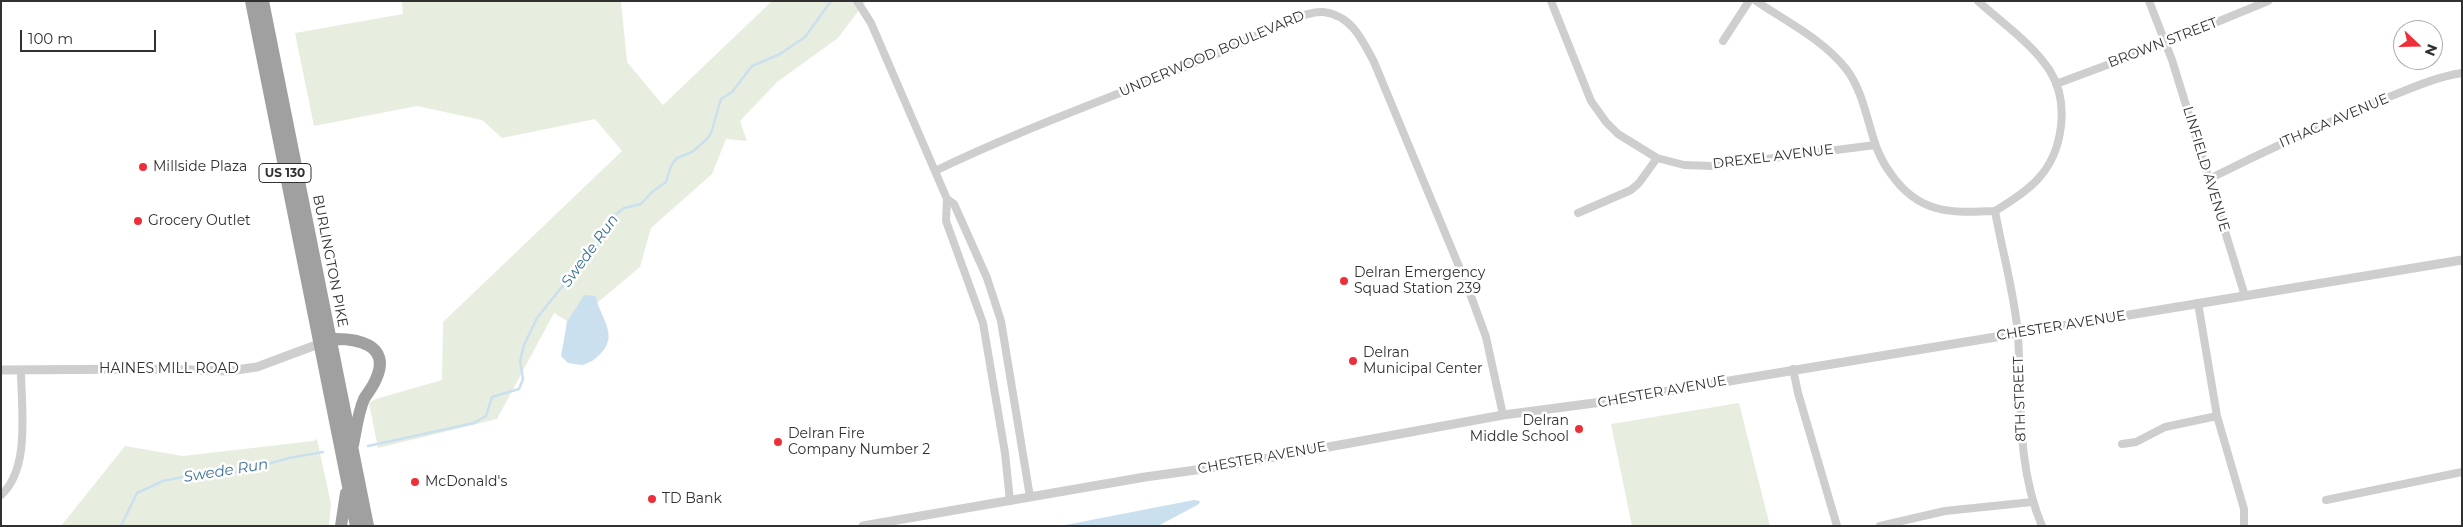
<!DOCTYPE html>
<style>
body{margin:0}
#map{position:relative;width:2463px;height:527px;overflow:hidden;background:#fff;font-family:Montserrat,sans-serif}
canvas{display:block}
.frame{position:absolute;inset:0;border:2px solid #313131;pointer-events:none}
.north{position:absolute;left:2393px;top:20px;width:50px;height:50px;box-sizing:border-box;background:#fff;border:1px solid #adadad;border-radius:50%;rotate:111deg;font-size:14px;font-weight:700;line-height:20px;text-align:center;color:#313131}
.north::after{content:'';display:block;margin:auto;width:18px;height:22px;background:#ec2f39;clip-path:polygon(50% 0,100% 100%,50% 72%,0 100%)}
.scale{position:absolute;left:20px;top:30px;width:136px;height:22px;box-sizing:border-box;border:2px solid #313131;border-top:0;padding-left:6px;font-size:15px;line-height:18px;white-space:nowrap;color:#313131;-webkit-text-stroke:4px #fff;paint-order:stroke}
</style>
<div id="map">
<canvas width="2463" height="527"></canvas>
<div class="frame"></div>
<div class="north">N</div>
<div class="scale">100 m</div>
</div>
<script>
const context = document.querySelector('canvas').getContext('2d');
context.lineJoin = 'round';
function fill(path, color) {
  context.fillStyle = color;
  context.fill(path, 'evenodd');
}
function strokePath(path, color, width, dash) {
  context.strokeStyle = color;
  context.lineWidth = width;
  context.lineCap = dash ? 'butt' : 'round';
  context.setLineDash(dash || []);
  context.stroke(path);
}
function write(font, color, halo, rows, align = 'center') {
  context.font = font + ' Montserrat,sans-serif';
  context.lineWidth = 5;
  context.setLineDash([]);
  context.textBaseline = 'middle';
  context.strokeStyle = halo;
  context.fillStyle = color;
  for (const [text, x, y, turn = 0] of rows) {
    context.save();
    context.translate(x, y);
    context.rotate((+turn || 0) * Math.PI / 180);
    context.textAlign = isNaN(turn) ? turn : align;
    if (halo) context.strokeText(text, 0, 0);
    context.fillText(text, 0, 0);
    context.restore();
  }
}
fill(new Path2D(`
 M402,1H621L627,62L663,105L772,1H866L838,38L777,82L740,121L747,141L726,139L712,174L651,228L640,267L597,303L609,339L564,359L567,321L554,313L497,419L378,448L369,403L376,399L442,380L443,322L622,151L595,119L502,138L482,120L417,106L314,126L295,33L403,14Z
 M1739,403L1770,526H1632L1611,424Z
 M317,439L331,504L329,526H61L125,446L183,456L313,441Z`), '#e7eedf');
fill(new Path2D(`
 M584,295L596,296C598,315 619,333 602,352C596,359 590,363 582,365L568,363L561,356L567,322Z
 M1194,500L1200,501L1199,504L1158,526H1060Z`), '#cbe0ee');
strokePath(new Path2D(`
 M368,446L474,423L486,416L492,397L519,389L523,379L520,361L524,345L537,318L573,273L589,257L608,230L615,215L624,208L641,204L652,192L666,182L671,166L677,158L692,152L707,139L711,133L721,99L732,92L752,66L780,54L805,37L831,1
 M121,526L137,493L163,481L216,470L239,472L289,458L323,452`), '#cbe0ee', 2.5);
strokePath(new Path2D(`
 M857,1L871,23L947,199L954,204L987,278L1001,321L1030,497
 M1551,1L1591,101L1606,122L1618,134L1657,158L1684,165L1712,166L1875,145
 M1756,1C1787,22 1824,40 1847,70C1861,89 1866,114 1873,137C1877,151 1882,162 1891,174C1919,214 1950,213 1995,211
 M1978,1C2002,23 2033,44 2050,71C2070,103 2063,152 2038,179C2026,192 2010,202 1995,211
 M2149,1L2172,60L2245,296
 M1723,41L1749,1
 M2056,84L2166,43L2268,1
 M935,171C1030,125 1131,91 1228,49C1250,40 1301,10 1323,12C1351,15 1362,39 1374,62L1468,288L1486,337L1503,415
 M2209,179C2265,151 2321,125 2379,101C2405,91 2434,77 2462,73
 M947,199L946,221L983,323L1005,453L1010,501
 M1995,211C2002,250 2015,296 2018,335C2022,400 2016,465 2042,526
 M1578,213L1631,190L1639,183L1657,158
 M2198,303L2217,416L2244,509V526
 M1793,369L1798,393L1837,526
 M2122,444L2136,442L2165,427L2217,416
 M1,495C31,468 21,407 21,370
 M2326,500L2462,472
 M1880,526L1945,511L2032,502`), '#cecece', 8);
strokePath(new Path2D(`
 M1,370L152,369L229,371L257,367L324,342
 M863,526L1145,477L1225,466L1503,415L1602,402L2462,260`), '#cecece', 9);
strokePath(new Path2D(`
 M251,1L356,526
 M263,1L368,526
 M331,339C356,338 392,344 376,379C373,387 368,392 364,399C358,413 356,430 353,445
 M341,526L346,493`), '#a0a0a0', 12);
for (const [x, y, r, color] of [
 [143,167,5,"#ec2f39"],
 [138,221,5,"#ec2f39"],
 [1344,281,5,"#ec2f39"],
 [1353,361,5,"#ec2f39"],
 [1579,429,5,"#ec2f39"],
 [778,442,5,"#ec2f39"],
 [415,482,5,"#ec2f39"],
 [652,499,5,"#ec2f39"]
]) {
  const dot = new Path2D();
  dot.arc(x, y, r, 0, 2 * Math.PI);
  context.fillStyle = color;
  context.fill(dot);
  strokePath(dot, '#fff', 2);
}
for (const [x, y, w] of [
 [285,173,52]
]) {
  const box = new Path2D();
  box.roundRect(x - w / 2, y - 9.5, w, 19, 4);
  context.fillStyle = '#fff';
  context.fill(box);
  strokePath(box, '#313131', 1);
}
write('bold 12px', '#313131', null, [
 ["US 130",285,173]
]);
write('14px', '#313131', '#fff', [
 ["BROWN STREET",2163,43,-21],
 ["UNDERWOOD BOULEVARD",1212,54,-23],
 ["ITHACA AVENUE",2334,121,-23],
 ["DREXEL AVENUE",1773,157,-7],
 ["LINFIELD AVENUE",2206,169,73],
 ["BURLINGTON PIKE",330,261,79],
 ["CHESTER AVENUE",2061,326,-9],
 ["HAINES MILL ROAD",169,369],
 ["CHESTER AVENUE",1662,392,-10],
 ["8TH STREET",2020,399,-92],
 ["CHESTER AVENUE",1262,458,-10]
]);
write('14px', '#313131', '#fff', [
 ["Millside Plaza",153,167],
 ["Grocery Outlet",148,221],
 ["Delran Emergency",1354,273],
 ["Squad Station 239",1354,289],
 ["Delran",1363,353],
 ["Municipal Center",1363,369],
 ["Delran",1569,421,"right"],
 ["Middle School",1569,437,"right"],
 ["Delran Fire",788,434],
 ["Company Number 2",788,450],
 ["McDonald's",425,482],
 ["TD Bank",662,499]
], 'left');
write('italic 15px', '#3b7197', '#fff', [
 ["Swede Run",590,251,-54],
 ["Swede Run",226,471,-9]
]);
</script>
